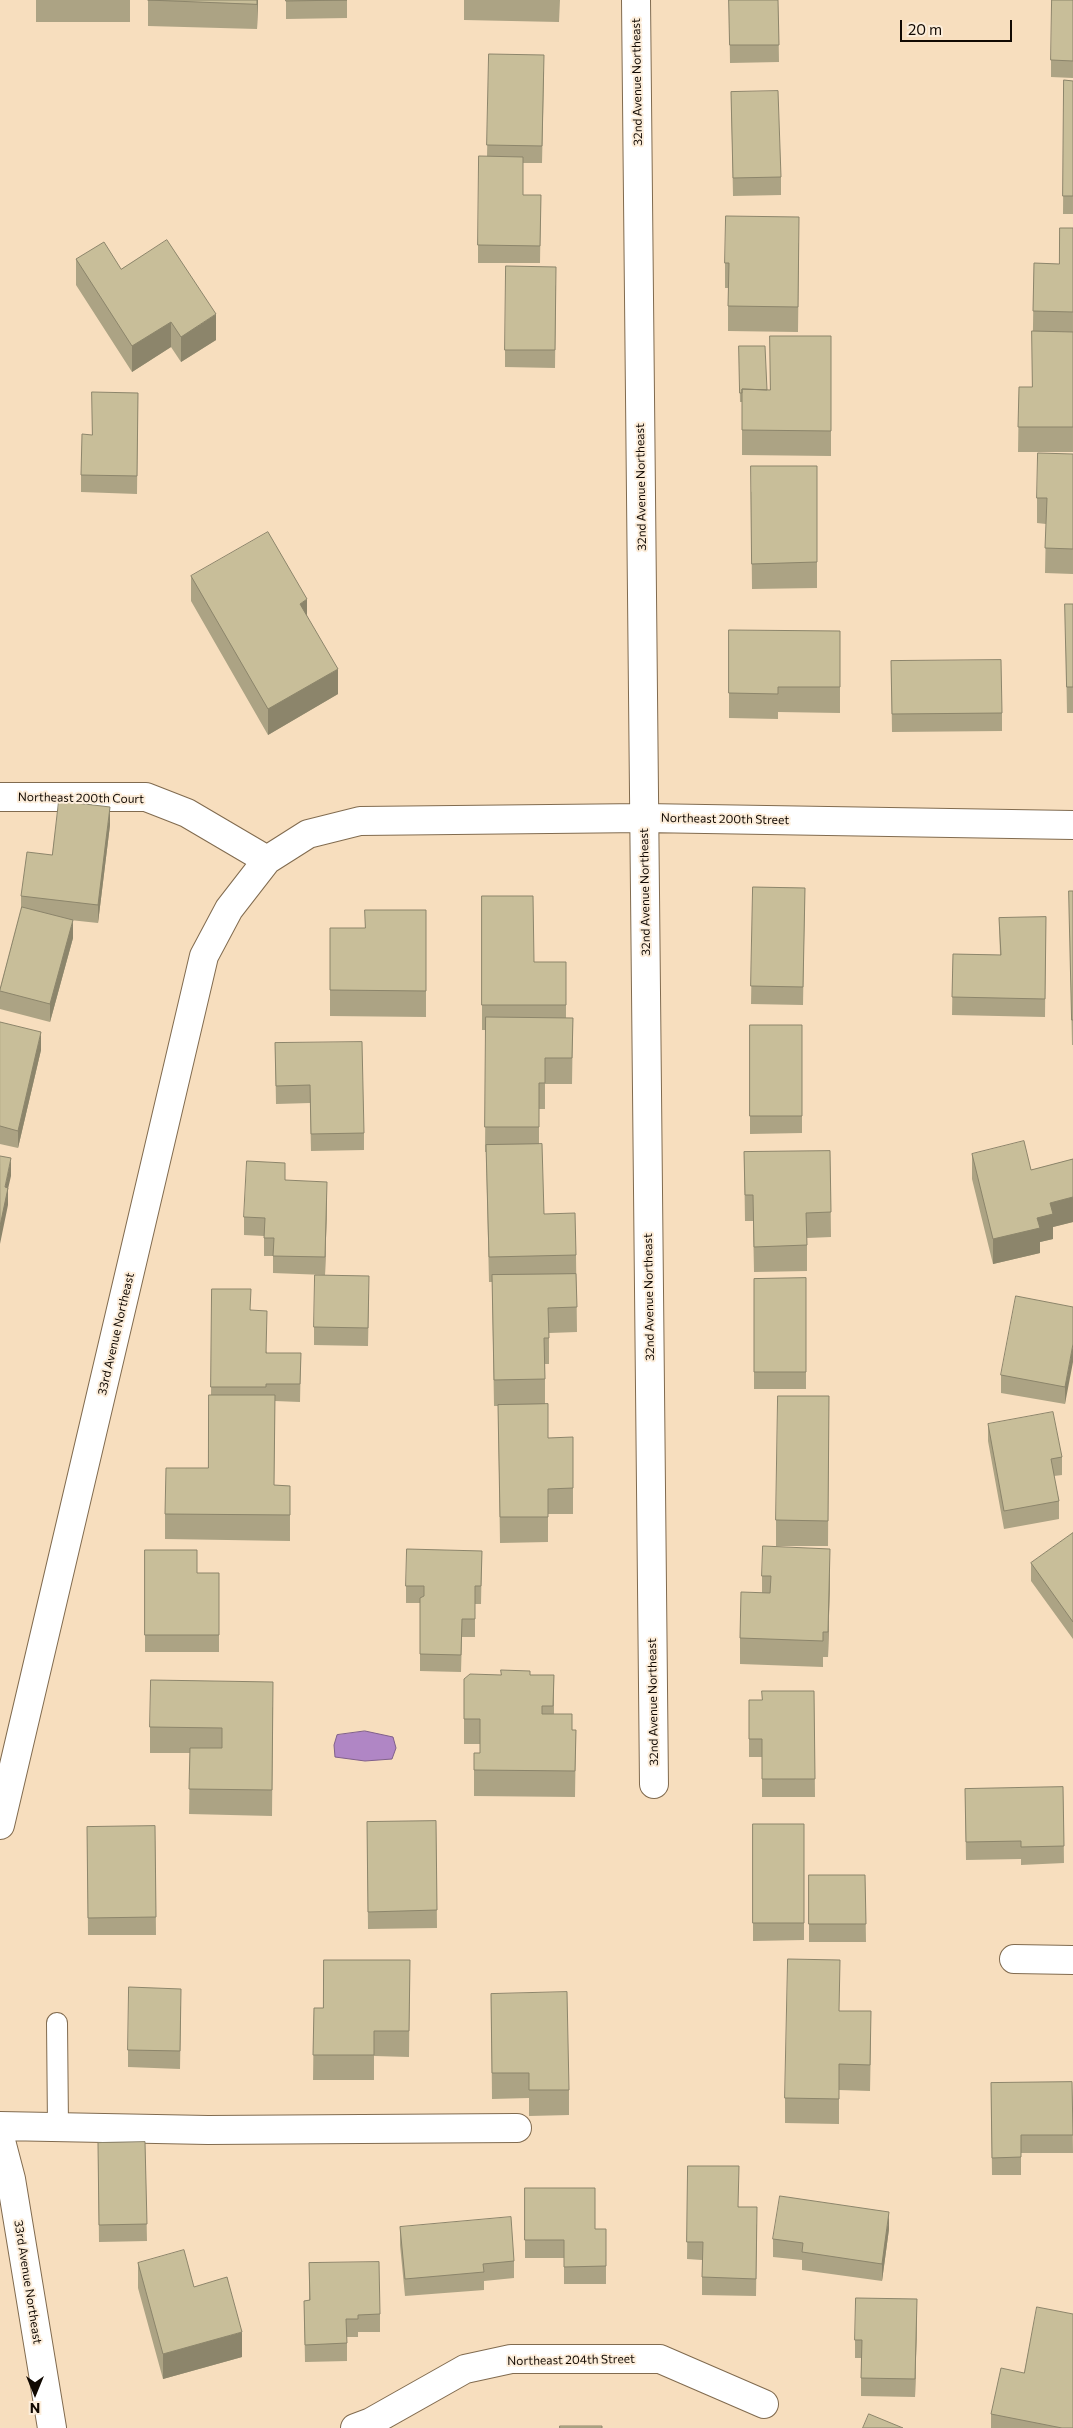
<!DOCTYPE html>
<style>
body{margin:0}
#map{position:relative;width:1073px;height:2428px;overflow:hidden;background:#f7debe;font-family:Commissioner,sans-serif}
canvas{display:block}
.north{position:absolute;left:10px;top:2368px;width:50px;height:50px;-webkit-text-stroke:4px #fcedda;paint-order:stroke;rotate:180deg;font-size:14px;font-weight:700;line-height:20px;text-align:center;color:#110902}
.north::after{content:'';display:block;margin:auto;width:18px;height:22px;background:#110902;clip-path:polygon(50% 0,100% 100%,50% 72%,0 100%)}
.scale{position:absolute;left:900px;top:20px;width:112px;height:22px;box-sizing:border-box;border:2px solid #110902;border-top:0;padding-left:6px;font-size:15px;line-height:18px;white-space:nowrap;color:#110902;-webkit-text-stroke:4px #fcedda;paint-order:stroke}
</style>
<div id="map">
<canvas width="1073" height="2428"></canvas>
<div class="north">N</div>
<div class="scale">20 m</div>
</div>
<script>
const context = document.querySelector('canvas').getContext('2d');
context.lineJoin = 'round';
function fill(path, color) {
  context.fillStyle = color;
  context.fill(path, 'evenodd');
}
function strokePath(path, color, width, dash) {
  context.strokeStyle = color;
  context.lineWidth = width;
  context.lineCap = dash ? 'butt' : 'round';
  context.setLineDash(dash || []);
  context.stroke(path);
}
function write(font, color, halo, rows, align = 'center') {
  context.font = font + ' Commissioner,sans-serif';
  context.lineWidth = 4;
  context.setLineDash([]);
  context.textBaseline = 'middle';
  context.strokeStyle = halo;
  context.fillStyle = color;
  for (const [text, x, y, turn = 0] of rows) {
    context.save();
    context.translate(x, y);
    context.rotate((+turn || 0) * Math.PI / 180);
    context.textAlign = isNaN(turn) ? turn : align;
    if (halo) context.strokeText(text, 0, 0);
    context.fillText(text, 0, 0);
    context.restore();
  }
}
const water = new Path2D(`
 M365,1731L393,1737L396,1748L392,1759L365,1761L335,1757L334,1745L337,1735Z`);
fill(water, '#b086c5');
strokePath(water, '#80608a', 1);
const lane = new Path2D(`
 M57,2023L58,2127`);
const street = new Path2D(`
 M636,0L654,1784
 M0,797H146L187,813L267,860
 M0,1825L204,956L229,909L267,860L308,834L360,821L644,818L1073,825
 M1014,1959L1073,1960
 M0,2126L208,2130L517,2128
 M0,2137L11,2179L52,2428
 M355,2428L371,2422L465,2369L511,2359H660L764,2404`);
strokePath(lane, '#816b4f', 22);
strokePath(street, '#816b4f', 30);
strokePath(lane, '#fff', 20);
strokePath(street, '#fff', 28);
fill(new Path2D(`
 M36,0H130V22H36Z
 M148,0H258L257,29L148,26Z
 M286,0H347V18L286,19Z
 M464,0H560L559,22L464,20Z
 M729,0H778L779,62L730,63Z
 M1073,0V78L1051,77V60Z
 M489,54L544,72L542,163H523V195H541L540,263H478V245L487,157Z
 M1064,80L1073,81V214H1063Z
 M731,92L781,177V195L733,196Z
 M1073,228V452H1018L1019,387H1032L1034,263L1059,264Z
 M799,243L798,332L728,331V288H725V263Z
 M76,259L121,269L216,340L181,362L171,347L132,372L76,285Z
 M556,285L555,368L505,367V350Z
 M831,336V456L742,455V402H740L739,346L767,390H770Z
 M138,393L137,494L81,492V475L92,435Z
 M1073,454V574L1045,573L1046,524L1037,523V498Z
 M817,466V588L752,589L751,492Z
 M191,576L307,616L338,694L268,735L191,601Z
 M1065,604H1073V713H1067Z
 M840,631V713L778,712V719L729,718V693Z
 M891,661L1002,713V731L892,732Z
 M110,825L98,923L70,920L73,938L50,1022L0,1009V989L21,910V896L52,855Z
 M753,887L805,888L803,1005L751,1004Z
 M1069,891H1073V1045H1072Z
 M482,896L534,962H566V1018H573L572,1084H545V1109H539V1144L544,1214L576,1255L577,1332L549,1333V1364H545V1404L548,1438L573,1488V1514H548V1542L500,1543L498,1406H494L492,1282H489L486,1152H485L486,1030H482Z
 M426,910V1017L330,1016V928H365Z
 M1046,917L1045,1017L952,1015L953,954L1000,955L999,918Z
 M0,1022L41,1050L18,1148L0,1144Z
 M750,1025H802V1133L750,1134Z
 M275,1043L364,1133V1150L311,1151L310,1103L276,1104Z
 M830,1151L831,1237L807,1238V1271L754,1272L753,1221H745L744,1152Z
 M972,1154L1031,1170L1073,1159V1222L1053,1227V1239L1040,1242V1253L993,1264L972,1179Z
 M285,1180L327,1200L325,1275L273,1273V1256H264V1236L244,1235V1217Z
 M806,1278V1389H754V1279Z
 M212,1289L251,1310L267,1353H301L300,1402L275,1401L274,1485L290,1486V1541L165,1539V1514L208,1468L211,1395Z
 M369,1294L368,1346L314,1345V1327Z
 M1073,1307L1065,1404L1001,1393V1375Z
 M829,1396L828,1546H776V1520Z
 M988,1424L1062,1457V1475L1054,1476L1059,1501V1519L1004,1529L988,1441Z
 M1073,1533V1639L1031,1581V1563Z
 M145,1550L197,1573H219V1652H145Z
 M482,1551L481,1604H475V1637H462L461,1672L420,1671V1603H406V1586Z
 M830,1574L828,1657H823V1667L740,1664V1638L762,1593V1576Z
 M530,1675H554V1714L572,1730H576L575,1797L474,1796V1753H480V1744H464V1679Z
 M814,1691L815,1797H762V1757H749V1700H762Z
 M273,1707L272,1816L189,1814L190,1753H150V1727Z
 M1063,1787L1064,1863L1021,1865V1859L966,1860L965,1789Z
 M436,1821L437,1928L368,1929L367,1822Z
 M753,1824H804V1940L753,1941Z
 M155,1826L156,1935H88L87,1827Z
 M809,1875H865L866,1942H809Z
 M410,1960L409,2057L374,2056V2080H313L314,2008H323Z
 M491,1994L569,2090V2115L529,2116V2098L492,2099Z
 M181,2006L180,2069L128,2067V2050Z
 M839,2011L871,2037L870,2091L839,2090V2124L785,2123V2098Z
 M1072,2082L1073,2153H1021V2175H992L991,2083Z
 M145,2142L147,2241L99,2242L98,2160Z
 M688,2166L739,2207L757,2225L756,2296L702,2295V2260L687,2259Z
 M525,2188L595,2229H606V2284H564V2258H525Z
 M400,2227L514,2261V2278L484,2281V2290L405,2296L400,2245Z
 M889,2229L882,2281L802,2270V2260L773,2257V2239Z
 M138,2263L194,2287L242,2357L163,2379L138,2288Z
 M309,2263L380,2314V2332H358V2337H347V2361L305,2362L304,2301L309,2300Z
 M917,2317L915,2397L861,2396V2358H855V2340Z
 M1024,2373L1073,2428H991V2414Z`), '#aca384');
fill(new Path2D(`
 M257,0H258L257,29Z
 M216,314V340L181,362V337Z
 M171,322V347L132,372V346Z
 M307,599V625L300,604Z
 M338,669V694L268,735V709Z
 M110,807V825L98,923V905Z
 M73,920V938L50,1022V1004Z
 M41,1032V1050L18,1148V1131Z
 M11,1158V1176L8,1189V1205L0,1244V1226L5,1187Z
 M327,1182V1200L325,1275V1257Z
 M1073,1197V1222L1053,1227V1239L1040,1242V1253L993,1264V1239L1037,1218L1050,1203Z
 M1073,1344V1362L1065,1404V1387Z
 M830,1549V1574L828,1657V1632Z
 M889,2212V2229L882,2281V2264Z
 M917,2299V2317L915,2397V2379Z
 M242,2332V2357L163,2379V2354Z`), '#8c856b');
const building = new Path2D(`
 M148,0H257V4Z
 M286,0H347L286,1Z
 M729,0H778L779,45H730Z
 M1052,0H1073V61L1051,60Z
 M489,54L544,55L542,146L487,145Z
 M1064,80L1073,81V196H1063Z
 M778,91L781,177L733,178L731,92Z
 M479,156L523,157V195H541L540,246L478,245Z
 M726,216L799,217L798,307L728,306L729,263H725Z
 M1060,228H1073V312L1033,311L1034,263L1059,264Z
 M167,240L216,314L181,337L171,322L132,346L76,259L104,242L121,269Z
 M506,266L556,267L555,350H505Z
 M1032,331L1073,332V427H1018L1019,387H1032Z
 M770,336H831V431L742,430V389L770,390Z
 M739,346H765L767,390L742,389V393H740Z
 M92,392L138,393L137,476L81,475L82,434L92,435Z
 M1038,453L1073,454V549L1045,548L1047,498H1037Z
 M751,466H817V562L752,564Z
 M268,532L307,599L300,604L338,669L268,709L191,576Z
 M1065,604H1073V687H1067Z
 M729,630L840,631V687H778V694L729,693Z
 M1001,660L1002,713L892,714L891,661Z
 M59,801L110,807L98,905L21,896L27,852L52,855Z
 M753,887L805,888L803,987L751,986Z
 M1069,891H1073V1020H1072Z
 M482,896H533L534,962H566V1005H482Z
 M22,907L73,920L50,1004L0,991Z
 M365,910H426V991L330,990V928H365Z
 M1046,917L1045,999L952,997L953,954L1001,955L999,918Z
 M486,1017L573,1018L572,1058H545V1083H539V1127H485Z
 M0,1022L41,1032L18,1131L0,1126Z
 M750,1025H802V1116H750Z
 M362,1042L364,1133L311,1134L310,1085L276,1086L275,1043Z
 M1024,1141L1031,1170L1073,1159V1197L1050,1203L1053,1214L1037,1218L1040,1228L993,1239L972,1154Z
 M542,1144L544,1214L575,1213L576,1255L489,1257L486,1145Z
 M830,1151L831,1212L806,1213L807,1245L754,1247L753,1195H745L744,1152Z
 M0,1156L11,1158L5,1187L8,1188L0,1226Z
 M247,1161L285,1163V1180L327,1182L325,1257L273,1256L274,1238H264L265,1218L244,1217Z
 M576,1274L577,1307L548,1308L549,1338H544L545,1379L494,1380L492,1275Z
 M315,1275L369,1276L368,1328L314,1327Z
 M806,1278V1372H754V1279Z
 M212,1289H251L250,1310L267,1311L266,1353H301L300,1384H266V1387H211Z
 M1016,1296L1073,1307V1344L1065,1387L1001,1375Z
 M209,1395H275L274,1485L290,1486V1515L165,1514L166,1468H208Z
 M778,1396H829L828,1521L776,1520Z
 M548,1404V1438L573,1437V1488L548,1489V1517H500L498,1405Z
 M1053,1412L1062,1457L1051,1459L1059,1501L1004,1511L988,1424Z
 M1073,1533V1622L1031,1563Z
 M763,1546L830,1549L828,1632H823V1641L740,1638L741,1592L770,1593L771,1576H762Z
 M407,1549L482,1551L481,1586H475V1619H462L461,1655L420,1654V1598L424,1596V1586H406Z
 M145,1550H197V1573H219V1635H145Z
 M501,1670L530,1671V1675H554L553,1706H542V1714H572V1730H576L575,1771L474,1770V1753H480V1719H464V1679L470,1674L501,1675Z
 M151,1680L273,1682L272,1790L189,1789L190,1748H222V1728L150,1727Z
 M762,1691H814L815,1779H762V1739H749V1700H762Z
 M1063,1787L1064,1846L1021,1847V1841L966,1842L965,1789Z
 M436,1821L437,1910L368,1912L367,1822Z
 M753,1824H804V1923H753Z
 M155,1826L156,1917L88,1918L87,1827Z
 M809,1875H865L866,1924H809Z
 M788,1959L840,1960L839,2011H871L870,2065L839,2064V2099L785,2098Z
 M324,1960H410L409,2031H374V2055H313L314,2008H323Z
 M129,1987L181,1989L180,2051L128,2050Z
 M567,1992L569,2090H529V2073H492L491,1994Z
 M1072,2082L1073,2135H1021V2157L992,2158L991,2083Z
 M145,2142L147,2224L99,2225L98,2143Z
 M688,2166H739L738,2207H757L756,2279L702,2277L703,2242H687Z
 M525,2188H595V2229H606V2266L564,2267V2240H525Z
 M780,2196L889,2212L882,2264L802,2252L803,2243L773,2239Z
 M511,2217L514,2261L483,2264L484,2272L405,2279L400,2227Z
 M184,2250L194,2287L227,2277L242,2332L163,2354L138,2263Z
 M379,2262L380,2314L358,2315V2319H346L347,2343L305,2345L304,2301L310,2300L309,2263Z
 M856,2298L917,2299L915,2379L861,2378L862,2340H855Z
 M1037,2307L1073,2314V2428H1062L991,2414L1001,2368L1024,2373Z
 M869,2414L903,2428H863Z
 M560,2426H602V2428H560Z`);
fill(building, '#c8be99');
strokePath(building, '#8c856b', 1);
write('12px', '#110902', '#fcedda', [
 ["32nd Avenue Northeast",637,82,-91],
 ["32nd Avenue Northeast",641,487,-91],
 ["Northeast 200th Court",81,798,1],
 ["Northeast 200th Street",725,819,1],
 ["32nd Avenue Northeast",645,892,-91],
 ["32nd Avenue Northeast",649,1297,-91],
 ["33rd Avenue Northeast",116,1334,-77],
 ["32nd Avenue Northeast",653,1702,-91],
 ["33rd Avenue Northeast",28,2282,81],
 ["Northeast 204th Street",571,2360,-1]
]);
</script>
